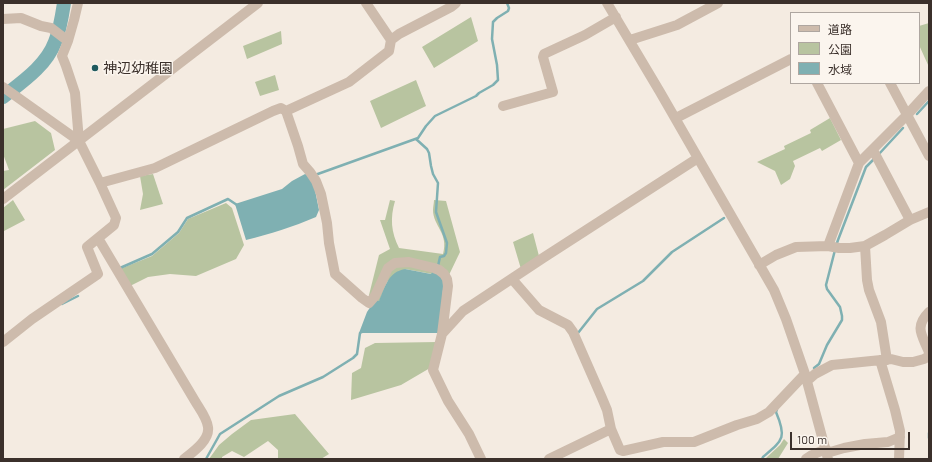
<!DOCTYPE html>
<meta charset="utf-8">
<style>
body{margin:0}
#map{position:relative;width:932px;height:462px;overflow:hidden;background:#f4ebe1;font-family:Barlow,"Noto Sans JP",sans-serif}
canvas{display:block}
.frame{position:absolute;inset:0;border:4px solid #3b302b;pointer-events:none}
.legend{position:absolute;left:790px;top:12px;width:130px;height:72px;box-sizing:border-box;background:#fbf5ee;border:1px solid #aea6a0;margin:0;padding:5px 7px;list-style:none;font-size:12px;color:#3b302b}
.legend li{display:flex;align-items:center;gap:8px;height:20px}
.legend b{width:20px;border:1px solid #aea6a0}
.scale{position:absolute;left:790px;top:432px;width:120px;height:18px;box-sizing:border-box;border:2px solid #3b302b;border-top:0;padding-left:5px;font-size:12px;line-height:14px;white-space:nowrap;color:#3b302b;-webkit-text-stroke:3px #fbf5ee;paint-order:stroke}
</style>
<div id="map">
<canvas width="932" height="462"></canvas>
<div class="frame"></div>
<ul class="legend">
<li><b style="height:5px;background:#cdbbac"></b>道路</li>
<li><b style="height:11px;background:#b8c4a0"></b>公園</li>
<li><b style="height:11px;background:#7fb0b2"></b>水域</li>
</ul>
<div class="scale">100 m</div>
</div>
<script>
const context = document.querySelector('canvas').getContext('2d');
context.lineJoin = 'round';
function fill(path, color) {
  context.fillStyle = color;
  context.fill(path, 'evenodd');
}
function strokePath(path, color, width, dash) {
  context.strokeStyle = color;
  context.lineWidth = width;
  context.lineCap = dash ? 'butt' : 'round';
  context.setLineDash(dash || []);
  context.stroke(path);
}
function write(font, color, halo, rows, align = 'center') {
  context.font = font + ' Barlow,"Noto Sans JP",sans-serif';
  context.lineWidth = 3;
  context.setLineDash([]);
  context.textBaseline = 'middle';
  context.strokeStyle = halo;
  context.fillStyle = color;
  for (const [text, x, y, turn = 0] of rows) {
    context.save();
    context.translate(x, y);
    context.rotate((+turn || 0) * Math.PI / 180);
    context.textAlign = isNaN(turn) ? turn : align;
    if (halo) context.strokeText(text, 0, 0);
    context.fillText(text, 0, 0);
    context.restore();
  }
}
fill(new Path2D(`
 M471,17L478,41L434,68L422,47Z
 M929,23V67L919,45V26Z
 M281,31L282,44L247,59L243,46Z
 M275,75L279,90L260,96L255,82Z
 M416,80L426,106L381,128L370,101Z
 M830,118L841,140L822,151L820,148L793,161L795,166L790,179L781,185L775,171L757,162L785,149L784,146L811,133L810,130Z
 M35,121L51,133L55,150L3,190V171L9,170L3,154V129Z
 M153,174L163,204L140,210L143,194L140,176Z
 M13,200L25,220L4,231L3,226V208Z
 M390,200L395,201C390,218 391,232 399,248L443,254C449,233 433,226 433,210C433,207 434,203 434,200L446,201L460,252L449,275L433,271L432,274L405,269L387,282L379,302L375,300L369,295L379,255L390,249L380,220H385Z
 M226,203L232,208L244,245L236,259L196,276L170,274L148,277L130,286L120,269L152,256L179,233L188,219Z
 M533,233L539,256L521,269L513,242Z
 M437,342L430,368L401,385L351,400L352,373L361,368L365,348L375,343Z
 M295,414L329,454L321,459H278V450L268,441L244,457L232,451L222,457V459H209L219,445L232,434L251,420Z
 M784,439L788,443L778,459H766V458L780,445Z`), '#b8c4a0');
fill(new Path2D(`
 M305,174L309,175L313,180L319,210L316,217C293,227 270,234 246,240L235,204L282,189L292,181Z
 M405,269L431,274L433,271L444,279L439,333H359L367,312L375,300L379,301C385,287 388,272 405,269Z`), '#7fb0b2');
strokePath(new Path2D(`
 M917,114L929,101
 M416,139L427,149L429,153L431,166L433,174L438,183L436,212L447,243L446,253L444,256L440,257L438,266
 M879,154L903,128
 M315,175L418,138L426,126L435,116L476,96L479,93L493,85L498,80L497,65L492,39L493,22L497,18L508,11L509,8L507,3
 M836,246L838,240L866,167L875,158
 M120,268L152,254L178,232L187,218L228,199L237,205
 M62,304L78,296
 M578,333L597,309L643,281L672,252L724,218
 M814,368L819,364L827,345L842,320V316L840,307L827,289L826,285L835,250
 M929,433V438
 M206,459L220,434L279,396L323,377L353,358L357,354L360,333L362,332
 M762,459L763,457C783,440 787,438 776,412L777,409`), '#7fb0b2', 2.5);
strokePath(new Path2D(`
 M3,97C22,82 46,66 55,42C60,30 62,16 64,3`), '#7fb0b2', 14);
strokePath(new Path2D(`
 M366,3L391,40
 M607,3L660,92L774,290L786,319L805,374L828,459
 M3,19L21,18L41,26L51,28L68,41L62,56L66,66L75,93L79,141L100,183L116,218L114,225L87,247L98,274L32,319L3,342
 M630,40L677,25L718,3
 M68,41L74,20L78,3
 M817,83L859,163
 M890,83L929,156
 M3,87L79,141
 M503,106L553,92L543,57L544,54L585,35L616,17
 M286,111L298,146L303,164L310,172L316,181L321,194L327,223L329,243L335,274L362,298L369,303L375,296L388,268L395,263L409,262L434,268L439,270L444,274L447,279L448,286L442,334L433,370L448,401L469,434L481,459
 M676,118L791,59
 M873,150L910,220
 M100,183L155,168L273,111L281,108L286,111L349,82L389,51L391,40L399,34L451,7L456,3
 M3,199L258,3
 M98,238L195,401C199,408 207,418 208,427C210,440 193,452 184,459
 M828,246L859,163L907,115L929,91
 M865,246L867,280L869,290L881,322L887,360
 M759,265L776,255L796,247L828,246L839,248H850L865,246L885,235L910,220L929,212
 M512,279L539,310L568,325L573,332L602,398L607,410L611,429
 M929,312C914,327 922,335 929,352
 M442,334L463,311L543,258L698,158
 M880,360L895,410L900,431L899,459
 M807,381L815,374L832,365L891,359L903,362H913L924,359L929,356
 M827,453L844,448L865,444L888,442L900,437
 M549,459L611,429L620,450L623,451L663,442H694L737,425L757,419L769,412L805,374
 M806,459L812,455L826,449`), '#cdbbac', 10);
for (const [x, y, r, color] of [
 [95,68,4,"#1f5a5e"]
]) {
  const dot = new Path2D();
  dot.arc(x, y, r, 0, 2 * Math.PI);
  context.fillStyle = color;
  context.fill(dot);
  strokePath(dot, '#fbf5ee', 1.5);
}
write('14px', '#3b302b', '#fbf5ee', [
 ["神辺幼稚園",103,68]
], 'left');
</script>
